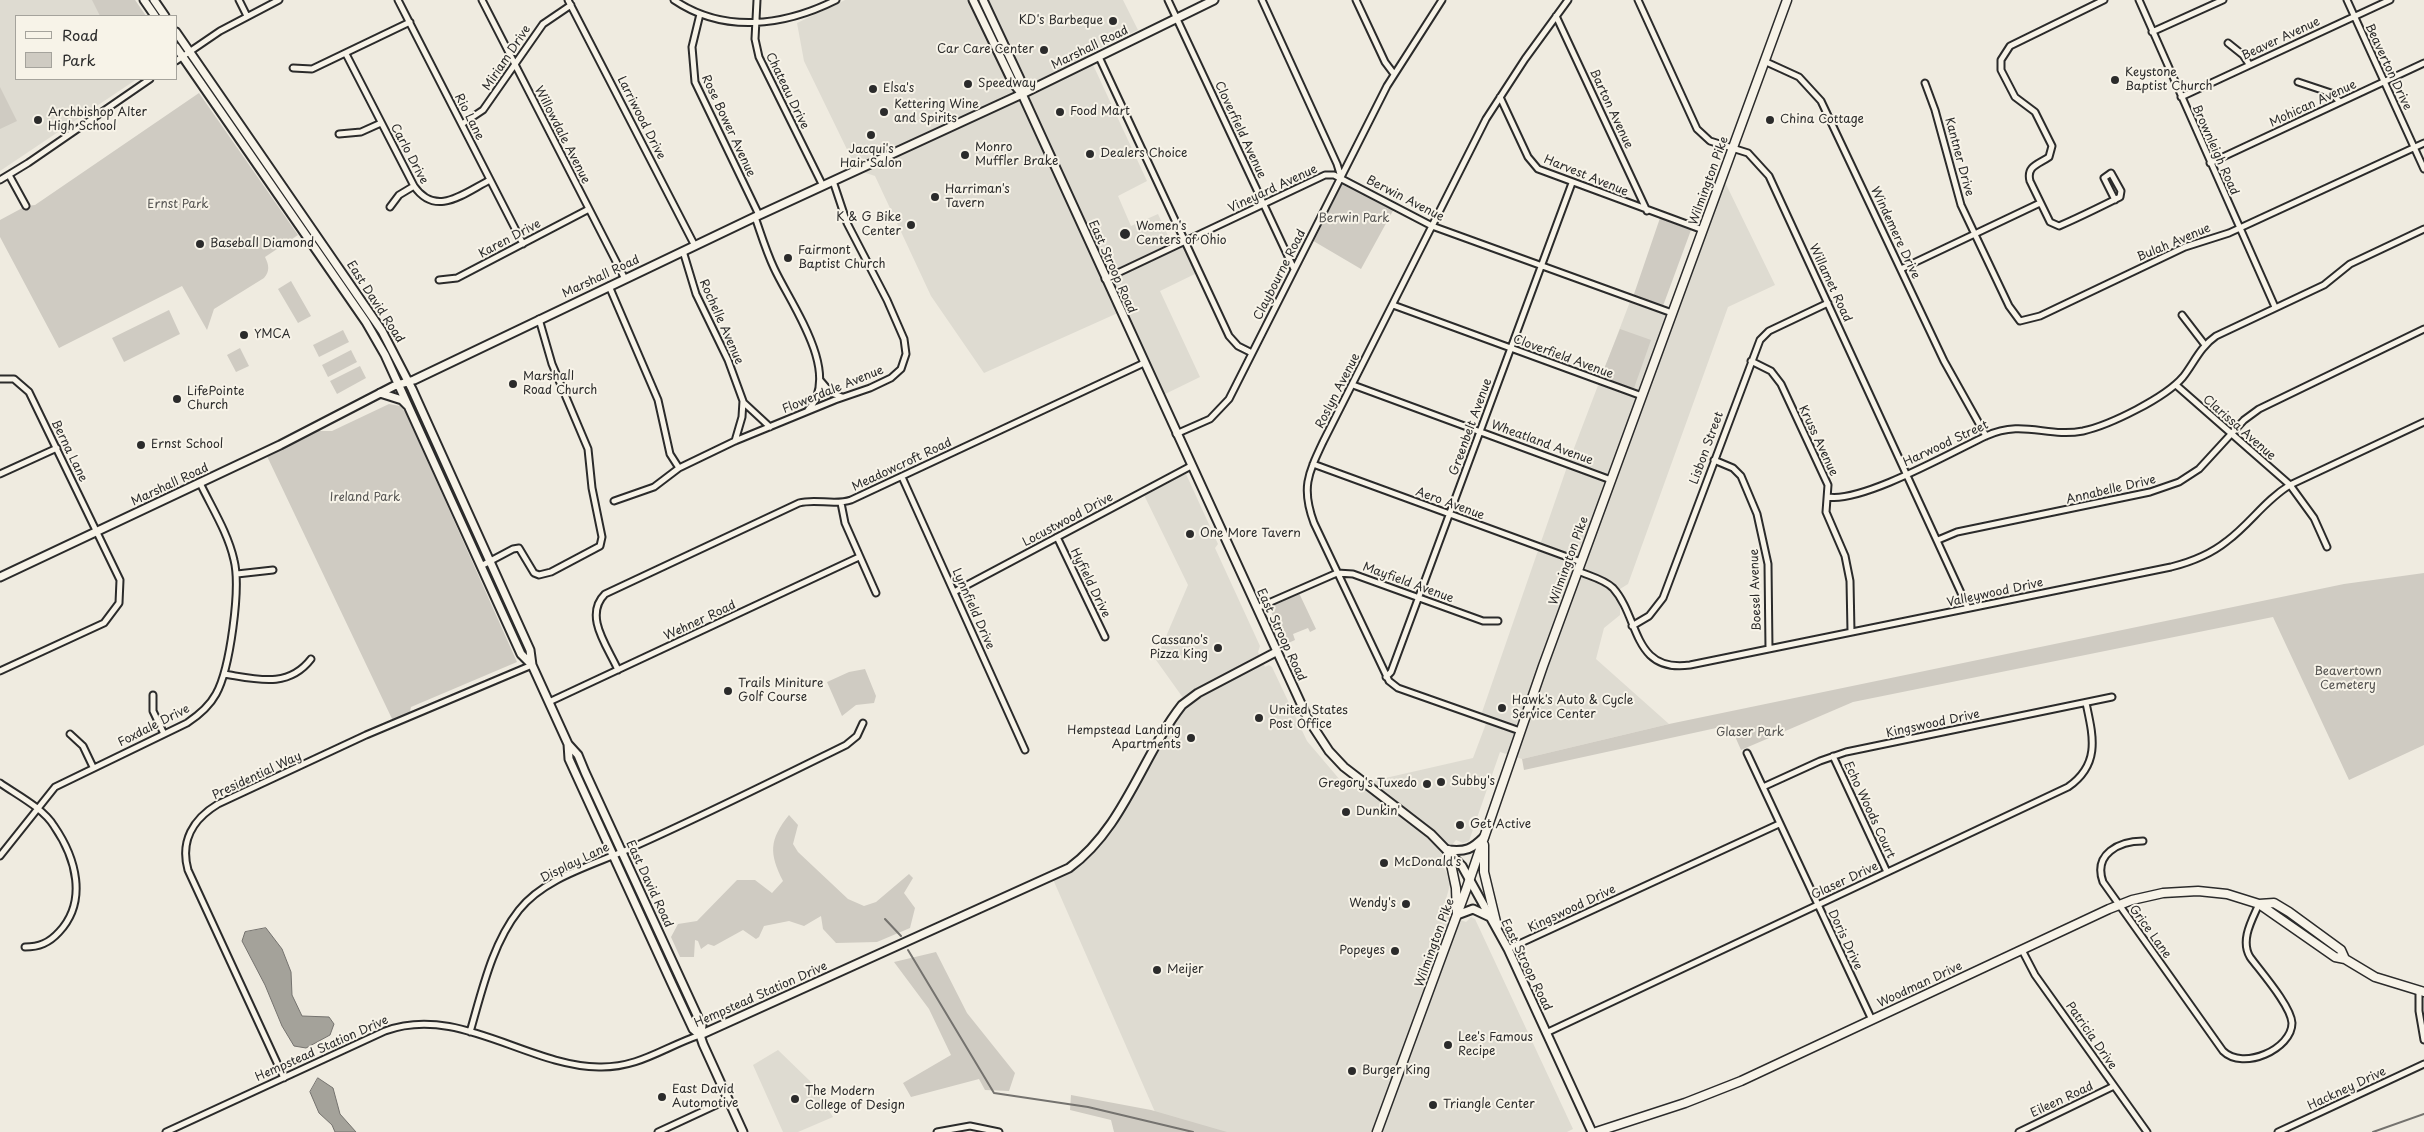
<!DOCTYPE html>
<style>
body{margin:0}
#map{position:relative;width:2424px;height:1132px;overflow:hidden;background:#efebe0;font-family:"Playpen Sans",sans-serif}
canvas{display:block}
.legend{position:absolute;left:15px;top:15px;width:162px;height:65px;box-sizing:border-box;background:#f7f3e8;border:1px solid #a5a39c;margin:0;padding:6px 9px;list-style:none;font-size:15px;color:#2b2b2b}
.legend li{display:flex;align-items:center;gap:10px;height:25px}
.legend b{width:25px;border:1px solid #a5a39c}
</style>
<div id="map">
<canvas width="2424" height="1132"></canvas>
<ul class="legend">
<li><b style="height:6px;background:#f7f3e8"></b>Road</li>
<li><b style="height:14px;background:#cfcbc2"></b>Park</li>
</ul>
</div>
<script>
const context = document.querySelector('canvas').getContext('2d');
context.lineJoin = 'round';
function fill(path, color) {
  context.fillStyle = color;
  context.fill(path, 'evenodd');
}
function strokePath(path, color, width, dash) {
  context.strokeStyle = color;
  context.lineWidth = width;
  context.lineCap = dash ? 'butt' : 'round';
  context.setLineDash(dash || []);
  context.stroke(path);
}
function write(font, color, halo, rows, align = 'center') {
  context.font = font + ' "Playpen Sans",sans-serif';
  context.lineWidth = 4;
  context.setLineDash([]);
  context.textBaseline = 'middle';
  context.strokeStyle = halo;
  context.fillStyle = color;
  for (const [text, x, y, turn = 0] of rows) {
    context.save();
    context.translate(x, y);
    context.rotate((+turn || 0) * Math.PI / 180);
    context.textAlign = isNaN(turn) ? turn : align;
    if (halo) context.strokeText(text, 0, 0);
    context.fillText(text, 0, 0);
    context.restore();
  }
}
fill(new Path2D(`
 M0,0H135L146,16H16V79H137L0,171Z
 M845,0H1123L1138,30L1088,54L1147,181L1118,196L1131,226L1158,214L1170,240L1185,241L1199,272L1160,291L1200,377L1159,397L1120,312L984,373L931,296L875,176L857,170L804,61L797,23Z
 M1722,176L1775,285L1728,307L1628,584L1620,589V615L1604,628L1596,659L1669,724L1522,759L1500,752L1469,841L1463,843L1456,840L1439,861L1447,873L1450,885L1442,913L1466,922L1471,917L1475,919L1573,1129L1567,1132H1224L1155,1112L1052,877L1098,842L1186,702L1156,660L1188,585L1144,495L1181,475L1186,474L1218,544L1215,548L1260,646L1258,652L1265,667L1269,665L1272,667L1307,741L1346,787L1473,758L1487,721L1480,718L1568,464L1631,299L1672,313Z
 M778,1050L810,1081L833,1117L798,1132H783L753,1065Z`), '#dedbd1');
fill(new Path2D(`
 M92,0H135L146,16H100Z
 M0,87L17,121L0,129Z
 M199,93L298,235L265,257C269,265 270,271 264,278L214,309L207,330L182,286L59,348L0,237V220L26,206L35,205Z
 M1341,177L1395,207L1361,269L1310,239Z
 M1660,218L1691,230L1663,306L1633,297Z
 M291,281L311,316L298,323L278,289Z
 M169,310L180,334L124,362L112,338Z
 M1620,329L1651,340L1633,391L1600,379Z
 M343,330L349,342L319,357L313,345Z
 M240,348L249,366L236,372L227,355Z
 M351,350L357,362L328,377L322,365Z
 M360,366L366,378L337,394L330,381Z
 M389,404L400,406L406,413L517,662L411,707L409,716L394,723L265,452L307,431H332Z
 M2424,573V745L2349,780L2273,617L1853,702L1741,750L1730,725L1524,770L1522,759L1669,724L2344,584Z
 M1299,593L1316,629L1310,632L1308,628L1293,634L1295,640L1286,644L1269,607Z
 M865,669L876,696L874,703L856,705L842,716L827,682L849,672Z
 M789,815L798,825L793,844L798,852L848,899L864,906L876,902L909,874L913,878L904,893L915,908L910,928L877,942L836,943L823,929L821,916L804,926L789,921L764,926L759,937L756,939L743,930L714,946L708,944L701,949L698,941L695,940L694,957H680L671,937L678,924L697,921L737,880H755L772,893L783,881C769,853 769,840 789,815Z
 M936,952L967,1013L1015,1073L1009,1091L985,1090L979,1079L911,1097L903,1083L951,1055L929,1009L894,962Z
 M1071,1095L1151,1110L1227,1132H1114L1111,1120L1070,1110Z`), '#cfcbc2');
const water = new Path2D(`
 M266,928L282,949L291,972L292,995L302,1016L329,1017L334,1024L330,1035L306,1048L294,1046L282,1026L265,985L242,941L245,932Z
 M318,1078L333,1088L340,1114L356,1132H335L332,1125L319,1113L310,1092Z`);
fill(water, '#a4a29a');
strokePath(water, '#74726e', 1);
strokePath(new Path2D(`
 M885,919L901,936
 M908,950L994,1093L1088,1107L1193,1132
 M2373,1132L2424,1114`), '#74726e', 2);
const street = new Path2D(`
 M239,0L247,16
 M398,0L523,244
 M482,0L625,279
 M568,0L695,246
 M674,0C724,34 784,26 836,0
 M757,0L755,39L759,57L823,186
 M1168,0L1294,269
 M1262,0L1337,164L1341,177
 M1356,0L1385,62L1394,74
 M1638,0L1697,129L1710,141L1748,153L1769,176L1968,608
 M2104,0L2010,46L2001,60V70L2015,97L2035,112L2052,146L2049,157C2039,164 2026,166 2030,181L2050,222L2059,226C2080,217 2100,207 2120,197L2121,191L2111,173L2104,178L2115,200
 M2139,0L2275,307
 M2347,0L2424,169
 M700,14L692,47L695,82L759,215
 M1556,16L1647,211
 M2152,32L2223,0
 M2228,43L2243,55L2249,64
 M346,54L414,186C436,218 464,193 490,180
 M1099,57L1229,336L1238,346L1252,353
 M176,61L220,31L279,0
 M1764,61L1799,77L1821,101L1944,361L1986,436
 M293,68L312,69L410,22
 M2298,82L2331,93L2340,102
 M1925,83L1935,110L1961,205L2009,306L2020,321L2040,316L2185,247L2229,233L2424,143
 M1500,97L1528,157L1538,169L1703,230
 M2181,97L2390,0
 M462,124L483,110L543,24L571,5
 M339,134L361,132L381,123
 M2210,163L2424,63
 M9,175L26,206
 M0,180L28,163L150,79
 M390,207L399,195L414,186
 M755,217C761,234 766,251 774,268C790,303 843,374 808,410
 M683,251L696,294L728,360L743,401L742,417L735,441
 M1901,269L2040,203
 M1105,279L1325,175H1334L1432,226L1672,313
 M439,280L457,278L589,209
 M609,286L658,400L670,454L679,468
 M1393,305L1642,396
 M2182,315L2205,345
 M1751,361L1771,371L1781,384L1828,485L1826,512L1845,556L1850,581L1851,632
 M0,379H14L29,392L120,580L119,603L104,623L0,671
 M820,380L831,393L842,397
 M1353,385L1611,480
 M2176,385L2290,485L2314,518L2327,547
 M743,402L770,427
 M1176,434L1210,419L1229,399L1387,86L1442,0
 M1714,460L1733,468L1741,476L1757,514L1768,564L1769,649
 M1313,464L1581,562
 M0,474L57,448
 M902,477L1025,750
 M1828,497C1862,503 1952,452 1986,436C2023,419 2047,438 2083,431C2110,425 2165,398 2183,377C2194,363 2200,347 2216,336L2324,285L2350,264L2424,229
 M614,501L654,487L679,468L735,441L835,400L870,388L891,378L901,369L906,354L904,339L887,300L847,223L833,181
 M841,503L845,523L876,593
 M1057,537L1105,637
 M1938,540L1957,532L2150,492L2179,482L2199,469L2244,420L2259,409L2424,329
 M481,566L513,549L519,548L534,573L539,575L551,572L600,546L602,537L592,488L588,449L552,364L539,319
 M1578,571C1589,576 1604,579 1613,588C1640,618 1632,673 1690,665L2171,567C2191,562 2211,554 2227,541C2250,524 2265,500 2290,485L2424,422
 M237,574L273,570
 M954,592L1191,466
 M1257,608L1337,573L1353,574L1483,621H1498
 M1632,626L1649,616L1663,598L1760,340L1769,331L1828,303
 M618,670C608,647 583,616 605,594L799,503C816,498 834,506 851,500L1144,363
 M224,674C256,679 288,689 311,659
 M1386,677L1391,672L1572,183
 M153,695V711L164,734
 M549,702L859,557
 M1520,731L1398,688L1389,681L1314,523C1301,488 1308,474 1323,442L1486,119L1525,59L1568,0
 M70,734L83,746L93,767
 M1747,753L1872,1020
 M1833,756L1887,872
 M0,783C17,795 43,808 54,826C76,858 88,901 59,932C49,943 39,947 25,947
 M1763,787L1820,761L1846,752L2112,697
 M2143,841C2119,841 2093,854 2103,882L2223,1051C2243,1071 2292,1049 2292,1023C2291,1006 2261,972 2250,957C2240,940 2252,920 2259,904
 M0,856L55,787L187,723C199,715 209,707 216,694C230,669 241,588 234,560C228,533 212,508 200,483
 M1508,949L1779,824
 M2022,950L2035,975L2147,1132
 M2419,992V1011L2424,1040
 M470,1032C482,991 492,944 519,910C545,877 594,865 631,848C703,816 775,780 846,745L857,736L863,723
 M1546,1033L2068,787C2101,764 2093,736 2086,703
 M284,1078L188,870C180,841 193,819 218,804L366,735L532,665
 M166,1132L385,1031C458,1004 527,1066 599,1067C639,1068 664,1047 700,1035
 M658,1132L727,1100
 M937,1132L970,1126L999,1132
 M2019,1132L2114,1086
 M2278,1132L2424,1064`);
const secondary = new Path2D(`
 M144,0L155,16
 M154,0L165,16
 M973,0L1013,83L1022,94L1308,719L1329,751L1344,767L1431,834L1462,866L1508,949L1592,1132
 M983,0L1020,79L1022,94
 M176,32L382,331L412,389L530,650L532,665
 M176,47L366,322L385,355L521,654L532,665L568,744L578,755L585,772L702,1026L700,1035L703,1044L743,1132
 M380,393L402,400L407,405
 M0,577L280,445L394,386L414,380L755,217L1022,94L1214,0
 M568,744L569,759L672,984L693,1029L700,1035
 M1448,850C1466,852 1472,849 1484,837
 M1457,915L1473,909L1490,917
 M700,1035L1069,868C1124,828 1142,756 1182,705L1198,693L1276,652`);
const primary = new Path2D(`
 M1484,845V872L1497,926
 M1448,850L1456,888L1457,914
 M2259,904L2274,903L2289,912L2341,950L2345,959
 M1377,1132L1466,890L1543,666L1787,0
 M1596,1132L1685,1103L1741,1081L2109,909L2132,900L2163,893L2198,891L2227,894L2259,904L2335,957L2345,959L2375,977L2424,992`);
strokePath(street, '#2b2b2b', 9);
strokePath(secondary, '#2b2b2b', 11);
strokePath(primary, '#2b2b2b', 11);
strokePath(street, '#f7f3e8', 5);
strokePath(secondary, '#f7f3e8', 7);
strokePath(primary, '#f7f3e8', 8);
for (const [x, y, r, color] of [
 [1113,21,5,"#2b2b2b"],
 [1044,50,5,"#2b2b2b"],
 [2115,80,5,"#2b2b2b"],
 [968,84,5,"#2b2b2b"],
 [873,89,5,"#2b2b2b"],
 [884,112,5,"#2b2b2b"],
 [1060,112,5,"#2b2b2b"],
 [38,120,5,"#2b2b2b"],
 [1770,120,5,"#2b2b2b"],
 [871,135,5,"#2b2b2b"],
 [1090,154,5,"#2b2b2b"],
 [965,155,5,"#2b2b2b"],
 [935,197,5,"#2b2b2b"],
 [911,225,5,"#2b2b2b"],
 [1125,234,6,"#2b2b2b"],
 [200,244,5,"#2b2b2b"],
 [788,258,5,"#2b2b2b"],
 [244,335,5,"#2b2b2b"],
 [513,384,5,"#2b2b2b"],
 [177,399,5,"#2b2b2b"],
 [141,445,5,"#2b2b2b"],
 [1190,534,5,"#2b2b2b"],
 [1218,648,5,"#2b2b2b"],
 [728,691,5,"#2b2b2b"],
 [1502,708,5,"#2b2b2b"],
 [1259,718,5,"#2b2b2b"],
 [1191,738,5,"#2b2b2b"],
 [1441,782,5,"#2b2b2b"],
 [1427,784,5,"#2b2b2b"],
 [1346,812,5,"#2b2b2b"],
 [1460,825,5,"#2b2b2b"],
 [1384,863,5,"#2b2b2b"],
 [1406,904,5,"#2b2b2b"],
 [1395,951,5,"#2b2b2b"],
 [1157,970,5,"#2b2b2b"],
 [1448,1045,5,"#2b2b2b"],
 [1352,1071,5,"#2b2b2b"],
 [662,1097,5,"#2b2b2b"],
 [795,1099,5,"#2b2b2b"],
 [1433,1105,5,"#2b2b2b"]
]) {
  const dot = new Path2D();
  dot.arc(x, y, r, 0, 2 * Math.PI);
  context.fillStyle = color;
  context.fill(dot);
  strokePath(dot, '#f7f3e8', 2);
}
write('12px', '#2b2b2b', '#f7f3e8', [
 ["KD's Barbeque",1103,21,"right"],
 ["Car Care Center",1034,50,"right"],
 ["Keystone",2125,73],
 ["Baptist Church",2125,87],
 ["Speedway",978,84],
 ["Elsa's",883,89],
 ["Kettering Wine",894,105],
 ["and Spirits",894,119],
 ["Food Mart",1070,112],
 ["Archbishop Alter",48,113],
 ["High School",48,127],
 ["China Cottage",1780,120],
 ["Monro",975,148],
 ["Muffler Brake",975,162],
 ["Jacqui's",871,150,"center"],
 ["Hair Salon",871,164,"center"],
 ["Dealers Choice",1100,154],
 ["Harriman's",945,190],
 ["Tavern",945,204],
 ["K & G Bike",901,218,"right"],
 ["Center",901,232,"right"],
 ["Women's",1136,227],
 ["Centers of Ohio",1136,241],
 ["Baseball Diamond",210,244],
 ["Fairmont",798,251],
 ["Baptist Church",798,265],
 ["YMCA",254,335],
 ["Marshall",523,377],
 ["Road Church",523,391],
 ["LifePointe",187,392],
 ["Church",187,406],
 ["Ernst School",151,445],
 ["One More Tavern",1200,534],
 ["Cassano's",1208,641,"right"],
 ["Pizza King",1208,655,"right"],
 ["Trails Miniture",738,684],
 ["Golf Course",738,698],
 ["Hawk's Auto & Cycle",1512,701],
 ["Service Center",1512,715],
 ["United States",1269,711],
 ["Post Office",1269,725],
 ["Hempstead Landing",1181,731,"right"],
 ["Apartments",1181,745,"right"],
 ["Subby's",1451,782],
 ["Gregory's Tuxedo",1417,784,"right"],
 ["Dunkin'",1356,812],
 ["Get Active",1470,825],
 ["McDonald's",1394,863],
 ["Wendy's",1396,904,"right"],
 ["Popeyes",1385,951,"right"],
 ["Meijer",1167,970],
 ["Lee's Famous",1458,1038],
 ["Recipe",1458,1052],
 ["Burger King",1362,1071],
 ["East David",672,1090],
 ["Automotive",672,1104],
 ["The Modern",805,1092],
 ["College of Design",805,1106],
 ["Triangle Center",1443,1105]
], 'left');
write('12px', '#2b2b2b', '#f7f3e8', [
 ["Beaver Avenue",2281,39,-25],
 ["Marshall Road",1090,48,-26],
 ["Miriam Drive",507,58,-56],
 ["Beaverton Drive",2388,67,65],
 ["Chateau Drive",787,91,64],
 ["Mohican Avenue",2313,104,-25],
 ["Barton Avenue",1611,109,65],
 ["Rio Lane",469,117,63],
 ["Larriwood Drive",641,118,63],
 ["Rose Bower Avenue",728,126,65],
 ["Cloverfield Avenue",1240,130,65],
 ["Willowdale Avenue",562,135,63],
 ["Brownleigh Road",2215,150,66],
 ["Carlo Drive",409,154,62],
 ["Kantner Drive",1959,157,75],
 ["Harvest Avenue",1586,176,22],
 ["Wilmington Pike",1709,181,-70],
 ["Vineyard Avenue",1273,189,-25],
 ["Berwin Avenue",1405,199,27],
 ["Windemere Drive",1895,233,65],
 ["Karen Drive",510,239,-28],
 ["Bulah Avenue",2174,243,-23],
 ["East Stroop Road",1112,267,66],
 ["Claybourne Road",1280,275,-63],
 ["Marshall Road",601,277,-25],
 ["Willamet Road",1830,283,65],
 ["East David Road",375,302,57],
 ["Rochelle Avenue",721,322,66],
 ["Cloverfield Avenue",1563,357,20],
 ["Flowerdale Avenue",833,390,-22],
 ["Roslyn Avenue",1338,391,-63],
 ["Greenbelt Avenue",1471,427,-70],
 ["Clarissa Avenue",2239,428,41],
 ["Kruss Avenue",1818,441,65],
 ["Wheatland Avenue",1542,443,20],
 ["Harwood Street",1946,444,-25],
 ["Lisbon Street",1707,448,-70],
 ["Berna Lane",69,451,64],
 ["Meadowcroft Road",902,465,-25],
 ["Marshall Road",170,485,-25],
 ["Annabelle Drive",2111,490,-13],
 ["Aero Avenue",1450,504,20],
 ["Locustwood Drive",1068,520,-28],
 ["Wilmington Pike",1569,561,-70],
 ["Hyfield Drive",1090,583,64],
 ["Mayfield Avenue",1408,583,20],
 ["Boesel Avenue",1756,590,-92],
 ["Valleywood Drive",1995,593,-12],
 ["Lynnfield Drive",973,609,66],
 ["Wehner Road",700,621,-25],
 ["East Stroop Road",1281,635,65],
 ["Kingswood Drive",1933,724,-12],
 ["Foxdale Drive",154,726,-27],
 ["Presidential Way",257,776,-25],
 ["Echo Woods Court",1869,810,65],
 ["Display Lane",575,863,-26],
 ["Glaser Drive",1845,881,-25],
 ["East David Road",649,884,65],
 ["Kingswood Drive",1572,909,-25],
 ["Grice Lane",2150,932,54],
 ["Doris Drive",1845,940,65],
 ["Wilmington Pike",1435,943,-70],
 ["East Stroop Road",1526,965,64],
 ["Woodman Drive",1920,985,-25],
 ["Hempstead Station Drive",761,995,-24],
 ["Patricia Drive",2091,1036,55],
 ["Hempstead Station Drive",322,1049,-24],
 ["Hackney Drive",2347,1089,-25],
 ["Eileen Road",2062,1100,-25]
]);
write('12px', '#545351', '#f7f3e8', [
 ["Ernst Park",178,205],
 ["Berwin Park",1354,219],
 ["Ireland Park",365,498],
 ["Beavertown",2348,672],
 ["Cemetery",2348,686],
 ["Glaser Park",1750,733]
]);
</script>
